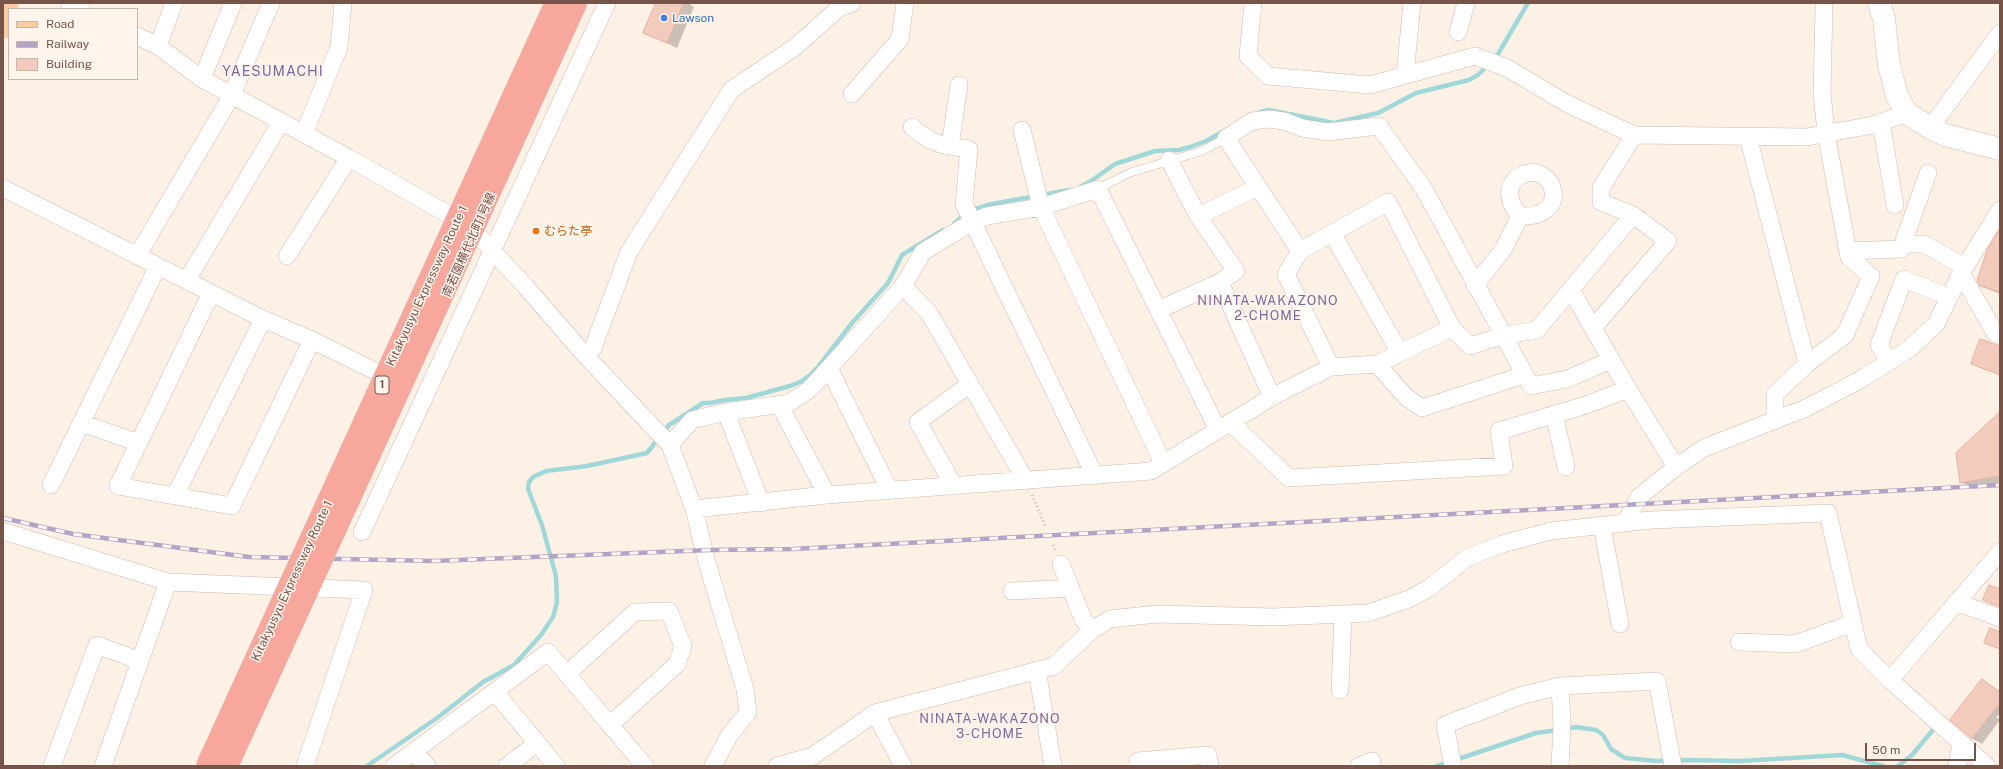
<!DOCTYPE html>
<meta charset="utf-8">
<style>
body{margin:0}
#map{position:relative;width:2003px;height:769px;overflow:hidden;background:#fdf1e6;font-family:"Public Sans",sans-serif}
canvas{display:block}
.frame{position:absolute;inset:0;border:4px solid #77544a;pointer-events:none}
.legend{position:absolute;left:8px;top:8px;width:130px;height:72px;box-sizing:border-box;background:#fff5ed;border:1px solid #c9b5ac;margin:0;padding:5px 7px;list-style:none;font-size:12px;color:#77544a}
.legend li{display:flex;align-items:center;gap:8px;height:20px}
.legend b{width:20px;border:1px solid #c9b5ac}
.scale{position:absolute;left:1865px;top:743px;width:111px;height:18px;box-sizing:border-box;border:2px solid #77544a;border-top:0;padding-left:5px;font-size:12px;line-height:14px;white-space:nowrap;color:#77544a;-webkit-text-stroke:3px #fff5ed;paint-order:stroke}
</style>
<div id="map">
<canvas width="2003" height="769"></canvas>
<div class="frame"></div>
<ul class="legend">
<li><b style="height:5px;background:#fccc9e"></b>Road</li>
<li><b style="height:5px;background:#b2a4c7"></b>Railway</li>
<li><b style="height:11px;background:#f3cbbd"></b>Building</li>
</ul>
<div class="scale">50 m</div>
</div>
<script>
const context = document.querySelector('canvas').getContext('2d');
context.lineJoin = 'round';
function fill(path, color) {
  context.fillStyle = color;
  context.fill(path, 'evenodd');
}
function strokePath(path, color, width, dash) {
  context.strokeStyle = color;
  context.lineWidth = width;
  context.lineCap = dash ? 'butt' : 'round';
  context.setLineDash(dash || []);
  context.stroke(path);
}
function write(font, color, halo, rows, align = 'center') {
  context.font = font + ' "Public Sans","Noto Sans JP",sans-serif';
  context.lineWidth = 3;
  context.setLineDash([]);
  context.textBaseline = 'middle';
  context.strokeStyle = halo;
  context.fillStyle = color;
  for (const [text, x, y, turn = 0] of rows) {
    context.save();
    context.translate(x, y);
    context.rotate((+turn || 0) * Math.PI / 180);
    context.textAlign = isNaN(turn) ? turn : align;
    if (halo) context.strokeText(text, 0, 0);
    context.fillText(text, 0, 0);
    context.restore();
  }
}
fill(new Path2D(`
 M657,3H688L694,7L677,48L645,33Z
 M2000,231V294L1981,286Z
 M2000,420V483L1970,487L1961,482Z
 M2000,581V607L1984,600L1998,589Z
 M1983,680L2000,692V714L1996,717L2000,720L1982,744L1973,739L1952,720Z`), '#0003');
strokePath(new Path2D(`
 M1493,59L1498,54L1528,3
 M1260,112L1269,110L1334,123L1378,113L1416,93L1469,80L1478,75L1488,65
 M1080,187L1091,181L1115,164L1155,151L1179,150L1190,147L1206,141L1224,131
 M971,210L992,204L1069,190
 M953,225L965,214
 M1566,729L1576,727L1596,730L1603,735L1611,749L1625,758L1656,761L1689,760L1740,761L1842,755L1883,766
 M367,766L437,718L483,682L514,665L541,635L553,617L557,602L556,576L542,525L528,489L529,482L533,477L546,471L587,466L647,453L669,425L703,403H710L725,400L746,398L790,386L800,382L809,376L818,367L852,323L888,283L902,255L943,230
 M1437,766L1536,733L1559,730
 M1898,766L1912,755L1932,731`), '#a0d8d9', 4.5);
const building = new Path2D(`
 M656,3H684L667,43L643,33Z
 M2000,229V292L1980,286L1977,281L1987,250Z
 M1980,339L2000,346V375L1971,364Z
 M2000,412V476L1960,483L1956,453Z
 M1989,585L2000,589V607L1983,600Z
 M1990,628L2000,632V649L1984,643Z
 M1982,679L2000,692V703L1972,739L1950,720Z`);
fill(building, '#f3cbbd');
strokePath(building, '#e6af9d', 1);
const lane = new Path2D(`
 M1098,189L1129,173L1202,151L1226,138`);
const street = new Path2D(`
 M69,3L81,9
 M1253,3L1248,56L1268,76L1370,85L1475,56L1507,68L1566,103L1634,135L1807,137L1873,125L1907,113
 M1458,32L1466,3
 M137,36L158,46L202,79L349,158L451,216L474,231L526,287L584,354L670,445L694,509L707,563L745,689L748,712L729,736L713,766
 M158,46L174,3
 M1405,75L1412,3
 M202,79L233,3
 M852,94L900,39L905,3
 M1881,122L1895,205
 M912,127C930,144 945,146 969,149L964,204L1095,476
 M1930,128L2000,33
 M1022,130L1041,207L1163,463
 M304,134L339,47L343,3
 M1748,137L1807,364L1775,394V421
 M950,146L959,85
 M3,188L263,319L312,340L381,374
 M1198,216L1258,187
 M1332,233L1400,353
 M1903,244H1924L1965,267
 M1300,251L1388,202L1452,328
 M1848,251L1901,249L1928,173
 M137,256L232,95L271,3
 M287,256L349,158
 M1961,273L1995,333L2000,335
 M187,280L281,122
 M1220,282L1272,397
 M1475,285L1503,250L1520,216C1513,208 1508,200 1510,189C1511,184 1516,177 1521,175C1555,160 1573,219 1520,216
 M903,286L929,313L1026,481
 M1571,290L1628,389L1676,467
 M211,293L118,486L232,506L312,340
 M1158,310L1220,282L1236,271L1198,216L1169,160
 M1593,328L1668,241L1633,215
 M584,354L593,348L629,252L731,90L795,47L839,8L852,3
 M1889,362L1879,345L1904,279L1949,297
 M1377,364L1406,397L1422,408L1524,375
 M1807,364L1845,335L1871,276L1849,257L1826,133L1822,92L1824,7
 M1331,367L1286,274L1300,251L1226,138L1252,121L1269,119L1284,121L1302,128L1327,132L1379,126L1424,189L1531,386L1567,379L1611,360
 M829,368L890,491
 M779,404L827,495
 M726,412L761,503
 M1554,414L1566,467
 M1230,422L1289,478L1504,466L1499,431L1583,406L1628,389
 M81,423L139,443
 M670,445L692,420L726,412L789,403L810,389L903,286L923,252L972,222L987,216L1041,207L1098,189L1218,430
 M51,485L158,266
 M954,486L918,422L970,384
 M175,496L263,319
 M694,509L827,495L1151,471L1272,397L1331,367L1377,364L1452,328L1470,346L1502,336L1537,330L1633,215L1601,202V188L1634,135
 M1625,523L1639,497L1676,467L1704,448L1806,408L1860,380L1909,349L1936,324L1961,273L2000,210
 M1602,526L1620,624
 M3,531L168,582L364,590L305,766
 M362,532L607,3
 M1061,564L1083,619L1092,630
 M1012,591L1071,588
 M1956,602L2000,618
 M1739,642L1795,644L1853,623
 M1037,670L1053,766
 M567,674L635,612L669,611L683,646L677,664L610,725
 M1890,680L2000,552
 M1560,686L1562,726L1560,766
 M1340,690L1343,615
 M495,692L556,766
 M875,713L903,766
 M414,751L427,766
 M1138,761L1208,755L1210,766
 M52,766L97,645L140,661
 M103,766L168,582
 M394,766L548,652L645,766
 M507,766L537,743
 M777,766L813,756L875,713L1054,666L1092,630L1110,619L1157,614L1273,617L1368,613L1409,599L1429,588L1467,558L1502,544L1551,531L1651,520L1828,513L1859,649L1890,680L1987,766
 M1359,766L1372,761
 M1453,766L1445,725L1520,696L1560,686L1657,681L1673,766
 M1957,766L1961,743`);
const secondary = new Path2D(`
 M1879,3L1884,19L1889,65L1897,96L1907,113L1930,128L1945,135L2000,149`);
const primary = new Path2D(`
 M3,27L7,3`);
strokePath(lane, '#d1b9ae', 9);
strokePath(street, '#d1b9ae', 18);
strokePath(secondary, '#d7baae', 23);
strokePath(primary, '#d9cfcc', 23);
strokePath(new Path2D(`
 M1032,495L1045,526
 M1053,545L1055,550`), '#d8aea0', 2.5, [1, 3]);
strokePath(lane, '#fff', 8);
strokePath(street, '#fff', 17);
strokePath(secondary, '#fff', 22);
strokePath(primary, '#fccc9e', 22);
const rail = new Path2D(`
 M3,518L73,534L249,557L434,561L710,550L793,549L2000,485`);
strokePath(rail, '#b2a4c7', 4.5);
strokePath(rail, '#fff5ed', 3, [9]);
const highwayBridge = new Path2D(`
 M207,766L556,3
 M227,766L576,3`);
strokePath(highwayBridge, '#d9cfcc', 23, []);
strokePath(highwayBridge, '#f8a79c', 22);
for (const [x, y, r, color] of [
 [664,18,4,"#3f7fe0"],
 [536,231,4,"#e8710a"]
]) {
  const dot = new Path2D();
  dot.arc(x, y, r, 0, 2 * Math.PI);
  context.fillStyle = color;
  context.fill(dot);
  strokePath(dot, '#fff5ed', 1.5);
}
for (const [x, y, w] of [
 [382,385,14]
]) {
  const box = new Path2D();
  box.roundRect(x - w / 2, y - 9, w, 18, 3);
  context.fillStyle = '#fff5ed';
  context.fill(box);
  strokePath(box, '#77544a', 1);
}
write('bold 11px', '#77544a', null, [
 ["1",382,385]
]);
write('12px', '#366cbe', '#fff5ed', [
 ["Lawson",672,18]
], 'left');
write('12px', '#c56008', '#fff5ed', [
 ["むらた亭",544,231]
], 'left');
write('12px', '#77544a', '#fff5ed', [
 ["南若園横代北町1号線",469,245,-66],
 ["Kitakyusyu Expressway Route 1",427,286,-65],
 ["Kitakyusyu Expressway Route 1",292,581,-65]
]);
context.letterSpacing = '1px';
write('13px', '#81669a', '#fff5ed', [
 ["NINATA-WAKAZONO",1268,301],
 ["2-CHOME",1268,316],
 ["NINATA-WAKAZONO",990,719],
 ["3-CHOME",990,734]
]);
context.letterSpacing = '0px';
context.letterSpacing = '1px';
write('14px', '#81669a', '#fff5ed', [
 ["YAESUMACHI",273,72]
]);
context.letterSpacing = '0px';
</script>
